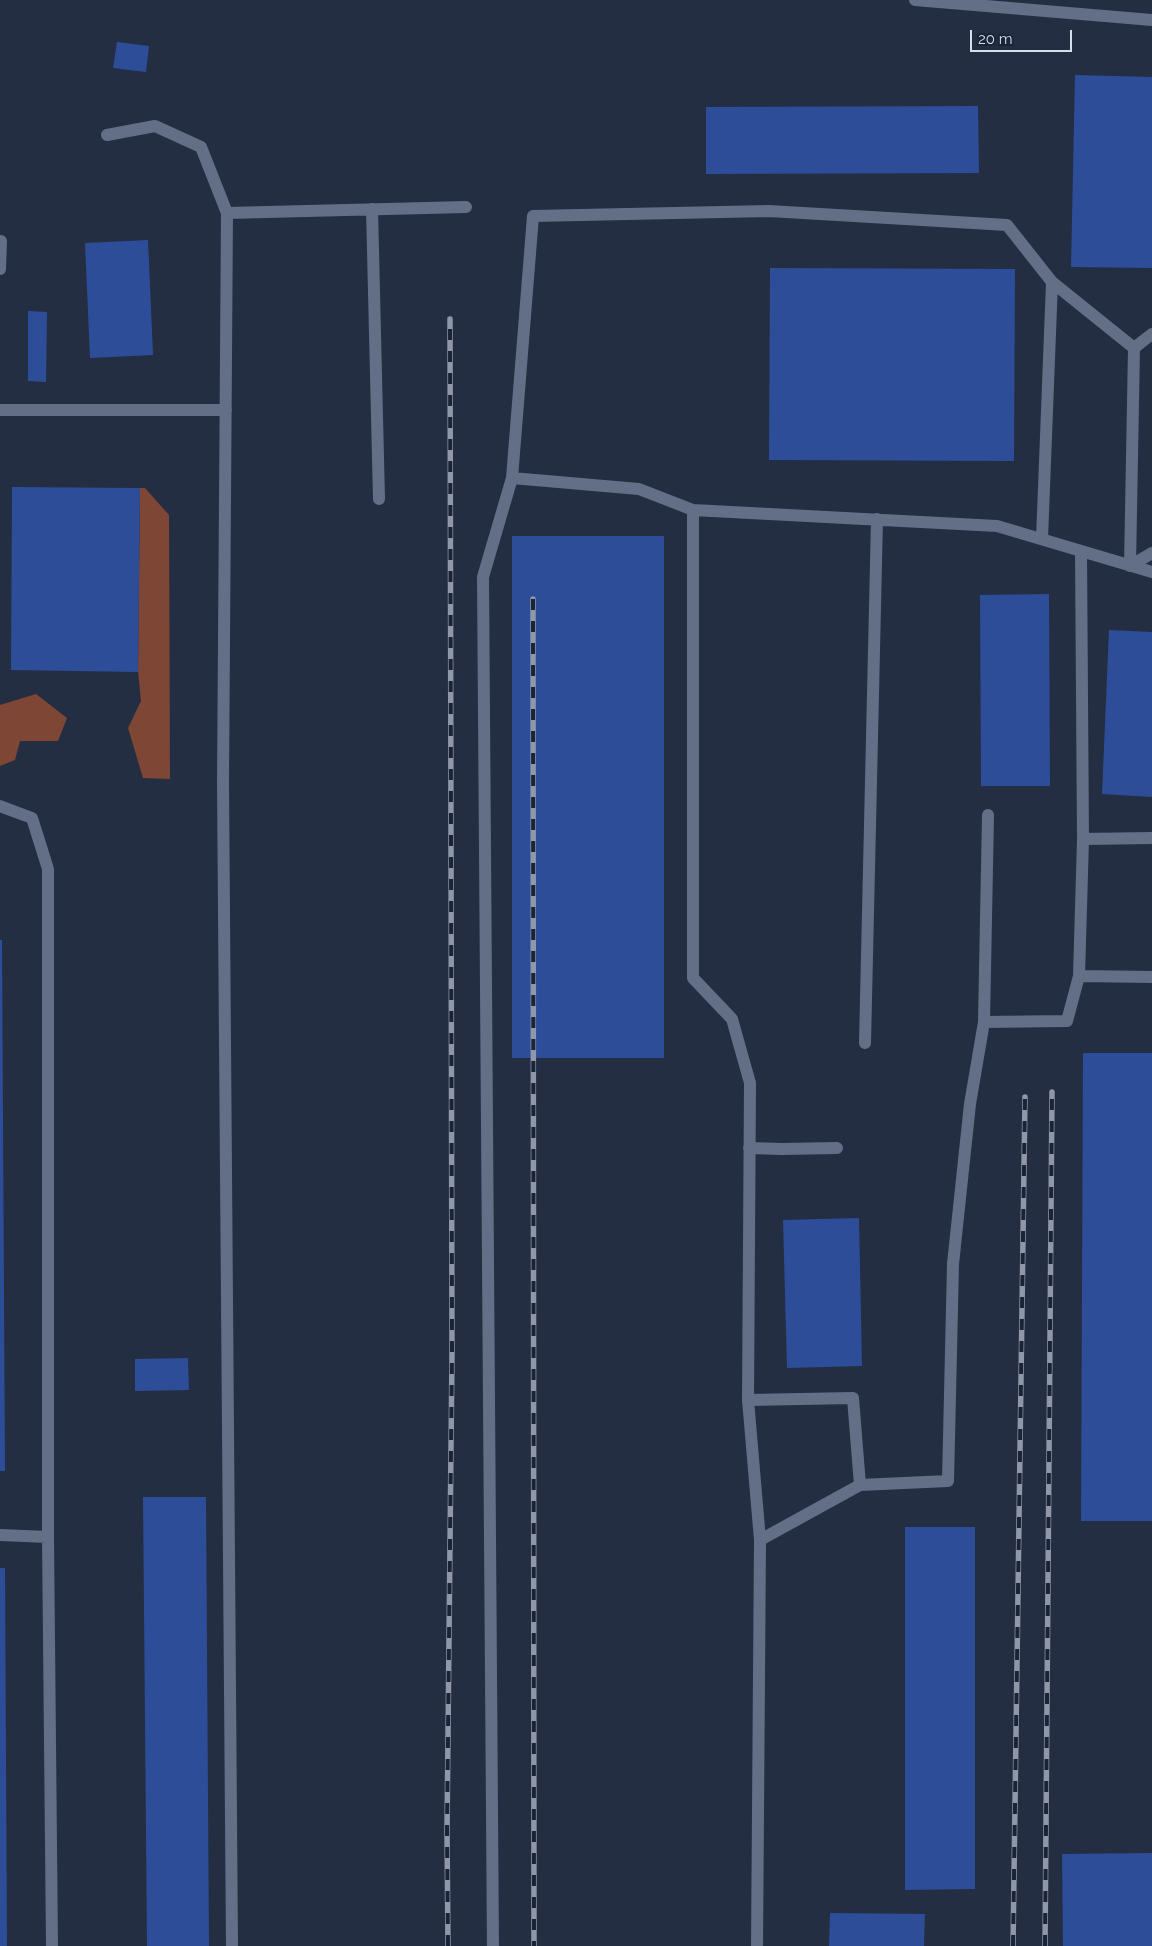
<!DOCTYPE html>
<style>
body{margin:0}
#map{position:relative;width:1152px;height:1946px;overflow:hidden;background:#242e42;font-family:Raleway,sans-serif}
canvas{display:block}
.scale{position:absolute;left:970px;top:30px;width:102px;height:22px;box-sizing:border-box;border:2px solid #d7deec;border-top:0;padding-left:6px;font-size:15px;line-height:18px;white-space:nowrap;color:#d7deec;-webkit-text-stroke:4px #1a2438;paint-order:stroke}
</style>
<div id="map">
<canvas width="1152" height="1946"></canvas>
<div class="scale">20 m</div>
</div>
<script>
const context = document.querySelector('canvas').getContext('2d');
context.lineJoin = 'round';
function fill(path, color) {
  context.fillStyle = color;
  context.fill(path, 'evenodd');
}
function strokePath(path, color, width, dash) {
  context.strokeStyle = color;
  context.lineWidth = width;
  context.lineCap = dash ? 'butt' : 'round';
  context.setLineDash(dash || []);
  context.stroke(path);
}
fill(new Path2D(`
 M140,488H145L169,515L170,779L143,778L128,728L141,701L138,671Z
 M36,694L67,718L58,741H20L15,760L0,766V705Z`), '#7e4634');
fill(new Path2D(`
 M117,42L149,46L146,72L113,68Z
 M1075,75L1152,77V268L1071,267Z
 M978,106L979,173L706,174V107Z
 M148,240L153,355L90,358L85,243Z
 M770,268L1015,269L1014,461L769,460Z
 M28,311L47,312L46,382L28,381Z
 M12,487L140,488L138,672L11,670Z
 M512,536H664V1058H512Z
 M1049,594L1050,786H981L980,595Z
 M1109,630L1152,632V797L1102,794Z
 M0,940H2L5,1471H0Z
 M1083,1053H1152V1521H1081Z
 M859,1218L862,1366L787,1368L783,1220Z
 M188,1358L189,1390L135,1391V1359Z
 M143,1497H206L209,1946H147Z
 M905,1527H975V1889L905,1890Z
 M0,1568H5L7,1946H0Z
 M1152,1853V1946H1063L1062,1854Z
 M830,1913L925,1914L924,1946H829Z`), '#2e4d98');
strokePath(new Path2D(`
 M915,0L1152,20
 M107,135L155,126L201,147L227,213L223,783L232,1946
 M372,209L379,499
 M227,213L466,207
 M0,269L1,241
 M0,410H226
 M512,478L639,489L693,510L997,526L1152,572
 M693,510V978L732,1019L750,1083L748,1400L760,1540L757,1946
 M1042,539L1052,282
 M1130,566L1134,348L1152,334
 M1130,566L1152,553
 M0,806L32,818L48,869V1537L52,1946
 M1083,839L1152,838
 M1079,976L1152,977
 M984,1022L1067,1021L1079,976L1083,839L1081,551
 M865,1043L877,519
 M749,1148L782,1149L837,1148
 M748,1400L853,1398L860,1485
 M0,1535L48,1537
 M760,1540L860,1485L948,1481L953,1264L970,1104L984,1022L988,815
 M493,1946L483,577L512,478L533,216L769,211L1007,225L1052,282L1134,348`), '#636f87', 12);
const rail = new Path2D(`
 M533,599L534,1946
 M448,1946L447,1831L452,1353L450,319
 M1013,1946L1025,1097
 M1045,1946L1052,1092`);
strokePath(rail, '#8f97a8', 5.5);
strokePath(rail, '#1a2438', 4, [11]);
</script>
